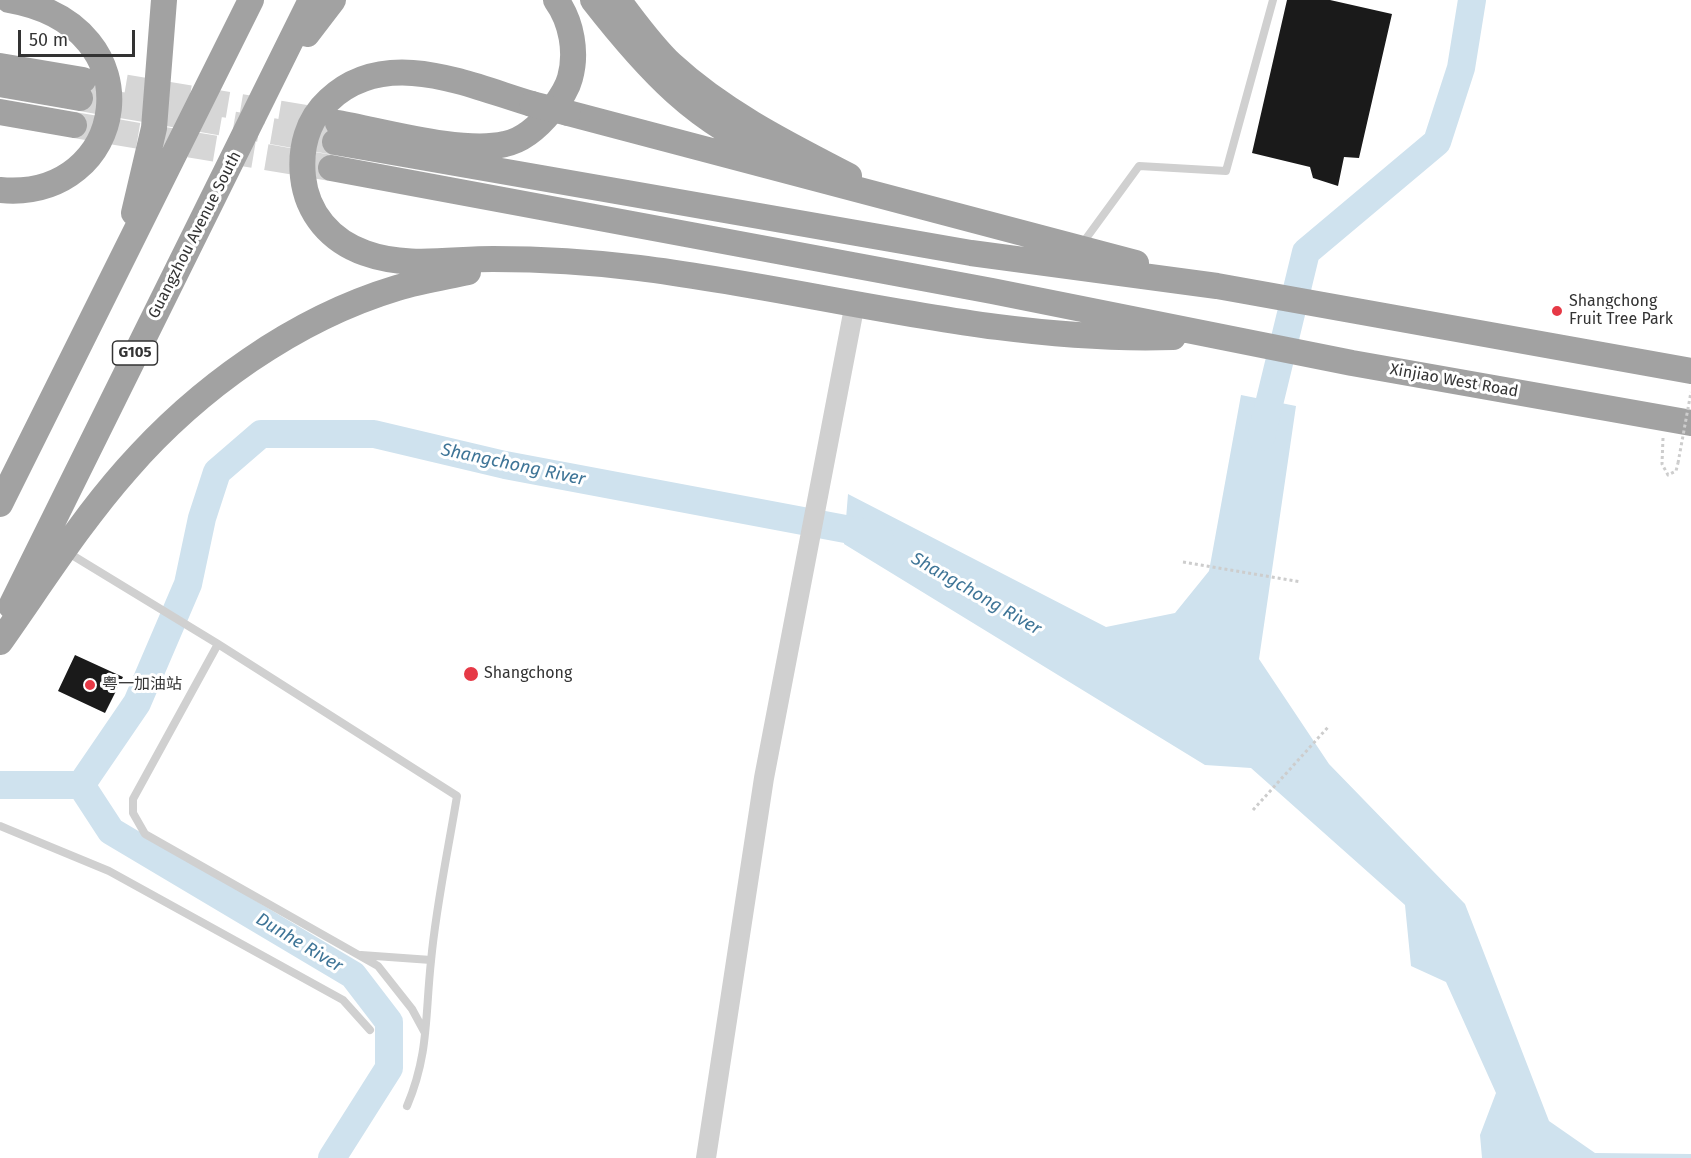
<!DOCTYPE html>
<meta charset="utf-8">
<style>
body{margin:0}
#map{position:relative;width:1691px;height:1158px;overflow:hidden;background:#fff;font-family:"Fira Sans",sans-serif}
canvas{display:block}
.scale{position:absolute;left:18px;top:30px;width:117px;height:27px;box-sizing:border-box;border:3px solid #333;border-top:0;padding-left:8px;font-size:18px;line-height:21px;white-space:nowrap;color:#333;-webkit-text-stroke:4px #fff;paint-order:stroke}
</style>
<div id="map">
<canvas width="1691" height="1158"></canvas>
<div class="scale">50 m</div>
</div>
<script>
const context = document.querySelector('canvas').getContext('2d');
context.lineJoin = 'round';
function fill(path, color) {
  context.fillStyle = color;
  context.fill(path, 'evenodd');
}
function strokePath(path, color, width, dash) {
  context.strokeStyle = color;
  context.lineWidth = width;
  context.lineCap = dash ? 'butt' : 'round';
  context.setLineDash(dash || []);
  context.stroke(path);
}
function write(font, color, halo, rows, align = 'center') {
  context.font = font + ' "Fira Sans","Noto Sans SC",sans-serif';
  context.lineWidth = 6;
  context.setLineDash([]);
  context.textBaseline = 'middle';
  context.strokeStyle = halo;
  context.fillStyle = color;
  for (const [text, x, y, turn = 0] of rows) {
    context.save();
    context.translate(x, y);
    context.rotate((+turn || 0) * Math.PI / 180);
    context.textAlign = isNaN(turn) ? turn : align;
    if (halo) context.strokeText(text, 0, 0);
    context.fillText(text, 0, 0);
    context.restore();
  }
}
fill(new Path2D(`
 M1241,395L1296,406L1259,659L1329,764L1465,904L1549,1121L1595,1153L1691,1154V1158H1482L1480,1135L1496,1093L1446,982L1411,966L1405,905L1251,768L1205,765L844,544L848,494L1106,627L1175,613L1209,571Z`), '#cfe2ee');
strokePath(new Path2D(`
 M1261,437L1306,252L1437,142L1461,68L1472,0
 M0,785H81L137,703L188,584L202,518L217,472L261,434H374L505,465L872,534L880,539
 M81,785L111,831L353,975L389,1022V1068L332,1158`), '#cfe2ee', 28);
fill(new Path2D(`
 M1287,0H1330L1392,14L1359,158L1344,157L1338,186L1313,178L1310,167L1252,153Z
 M75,655L123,677L105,713L58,691Z`), '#1a1a1a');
strokePath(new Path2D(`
 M87,81L335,123
 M80,98L335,142
 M74,125L331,168`), '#d6d6d6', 26, [26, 13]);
strokePath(new Path2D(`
 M1663,438L1662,464L1668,475L1676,471L1678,463
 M1183,562L1301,582
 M1253,810L1329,726`), '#cdcdcd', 3, [3, 3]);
strokePath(new Path2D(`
 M1082,244L1139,166L1226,171L1273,0
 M67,552L218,644L457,796C448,851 436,906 431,961C425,1016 429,1054 407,1106
 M218,644L133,799V813L145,834L378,966L412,1009L425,1033
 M0,826L109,871L343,1000L370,1030
 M361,955L431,960`), '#d0d0d0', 8);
strokePath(new Path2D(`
 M706,1158L764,778L855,303`), '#d0d0d0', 20);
strokePath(new Path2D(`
 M593,0C646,68 697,125 780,157
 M618,0C635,22 651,45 671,64C723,112 787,144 849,176
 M307,34L333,0
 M0,66L83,80
 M0,84L80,98
 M532,104C468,85 386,46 329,100C307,120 300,148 303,177C307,214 331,241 365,253C406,268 451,259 493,259C542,259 591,262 639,268C816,290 994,343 1173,337
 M0,112L74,125
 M568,113L1136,263
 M338,123C383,131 462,154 505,144C525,140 540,125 552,110C559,100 567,90 570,78C577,53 572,22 556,0
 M335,142L971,253L1217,286L1691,371
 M331,168L992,291L1352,363L1691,423
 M0,190C128,202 159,26 9,0
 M134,213L154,128L164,0
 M0,504L251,0
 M11,606L311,0
 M0,642C41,584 80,522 127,469C197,389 294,319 397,288C420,281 445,277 468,272`), '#a2a2a2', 26);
strokePath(new Path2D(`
 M1678,463L1691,392`), '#cdcdcd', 3, [3, 3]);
strokePath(new Path2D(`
 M532,104L568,113`), '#a2a2a2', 26);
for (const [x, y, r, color] of [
 [1557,311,6,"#e63946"],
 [471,674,8,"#e63946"],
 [90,685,6,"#e63946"]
]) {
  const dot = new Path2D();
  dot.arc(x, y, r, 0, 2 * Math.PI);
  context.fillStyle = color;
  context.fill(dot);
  strokePath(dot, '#fff', 2);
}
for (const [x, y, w] of [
 [135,353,45]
]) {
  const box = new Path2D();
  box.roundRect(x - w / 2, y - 12, w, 24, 4.5);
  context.fillStyle = '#fff';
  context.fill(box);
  strokePath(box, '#333', 1.5);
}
write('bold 15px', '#333', null, [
 ["G105",135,353]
]);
write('16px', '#333', '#fff', [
 ["Guangzhou Avenue South",195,235,-63],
 ["Xinjiao West Road",1454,381,10]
]);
write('16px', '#333', '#fff', [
 ["Shangchong",1569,302],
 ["Fruit Tree Park",1569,320],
 ["Shangchong",484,674],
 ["粤一加油站",102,685]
], 'left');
write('italic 18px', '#3f7597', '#fff', [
 ["Shangchong River",513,465,12],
 ["Shangchong River",976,594,30],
 ["Dunhe River",299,943,31]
]);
</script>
